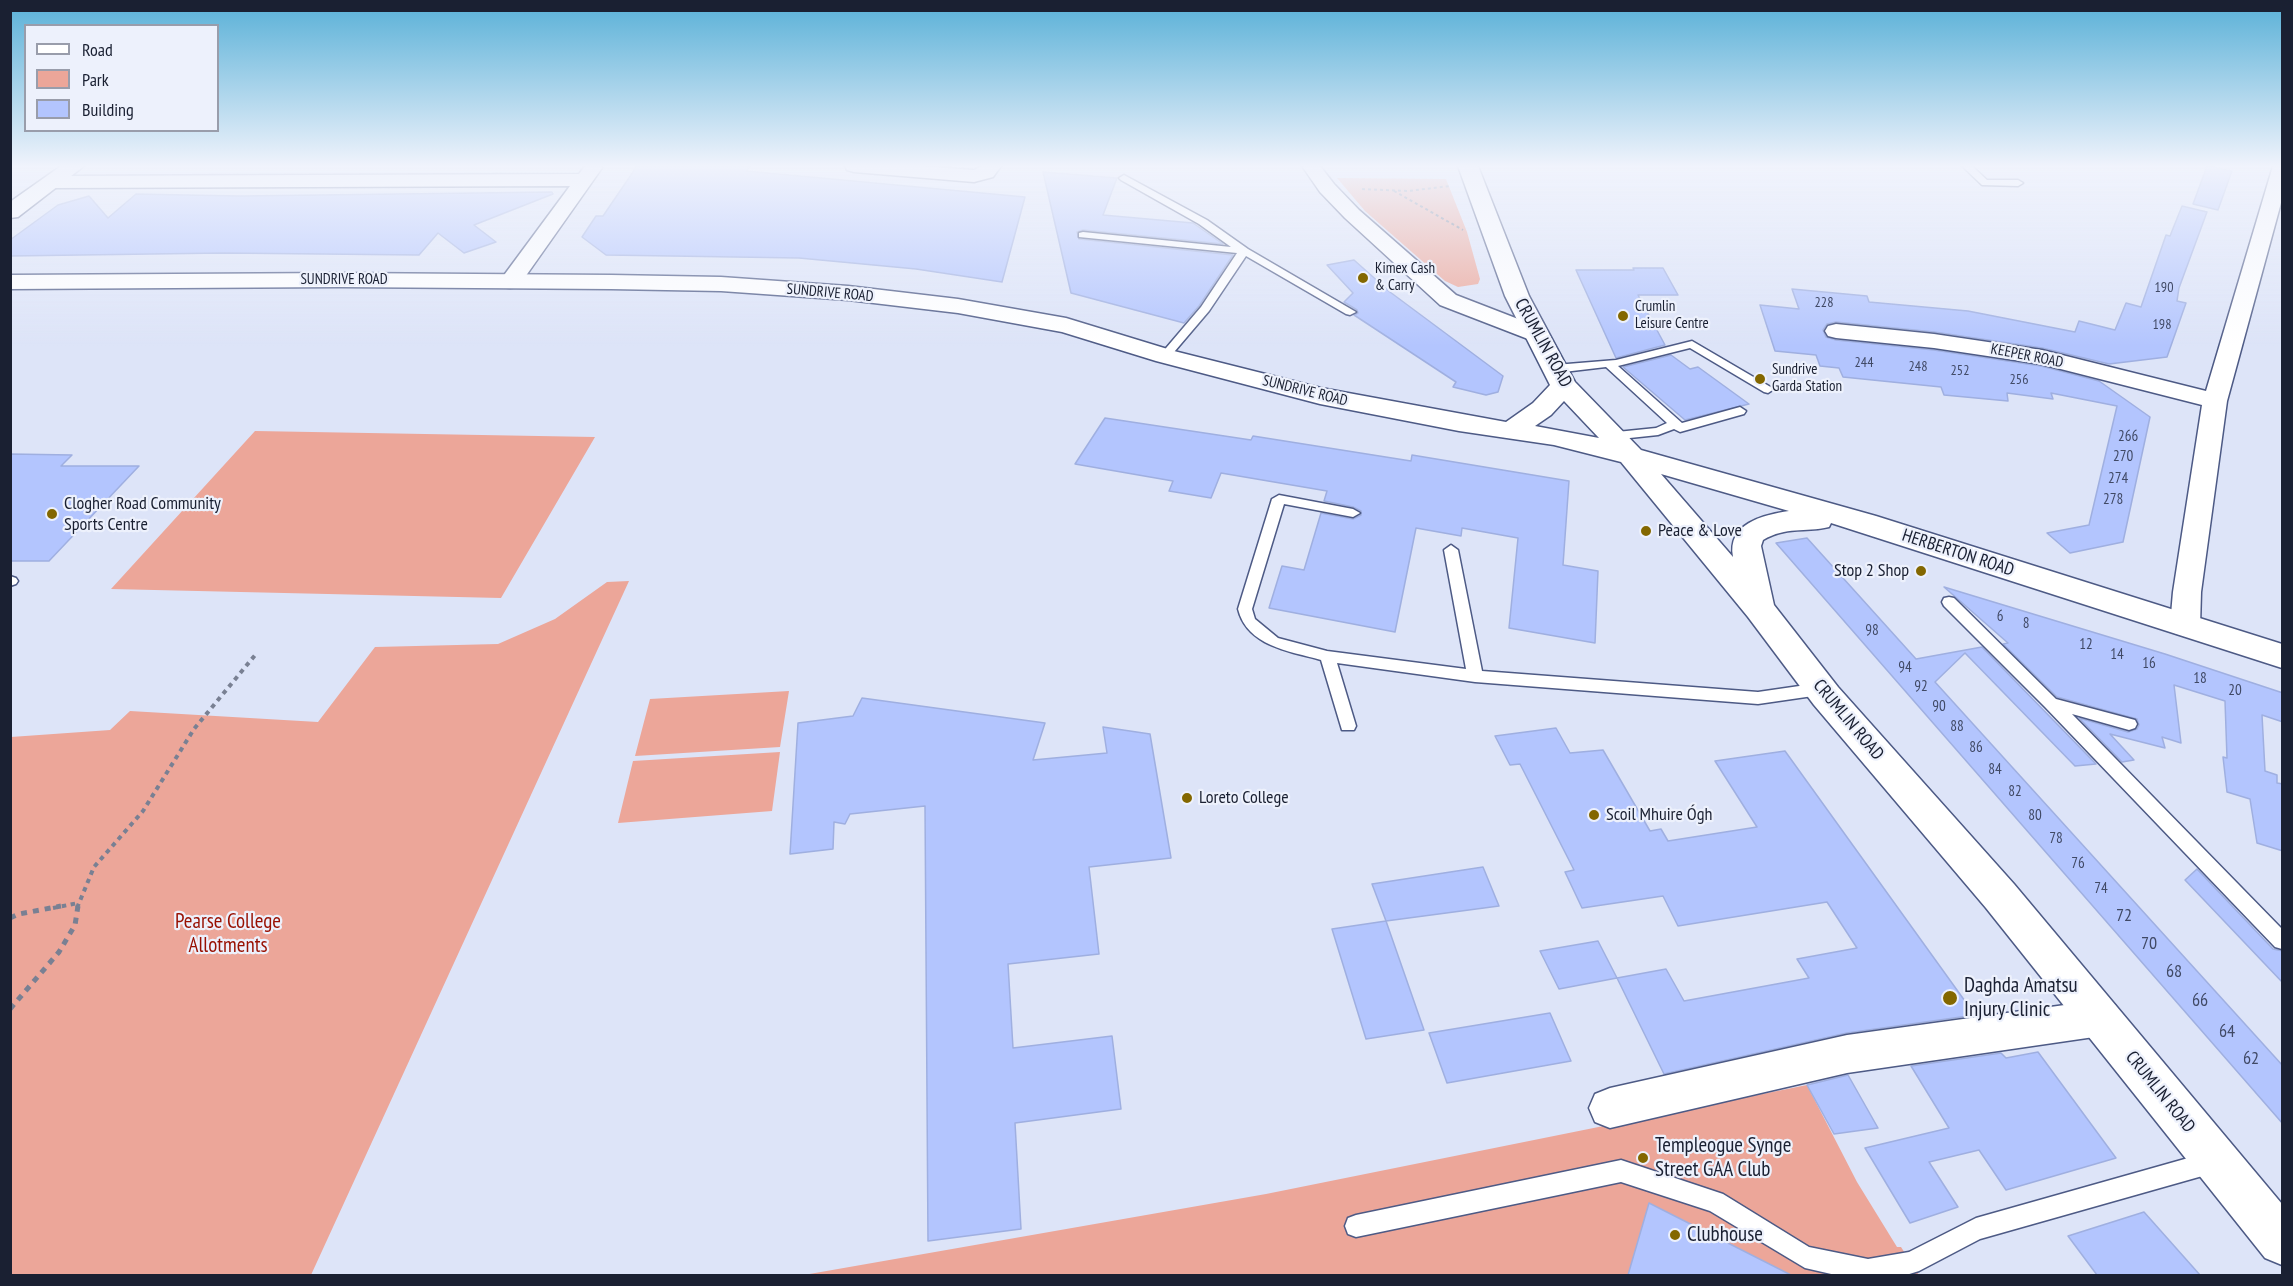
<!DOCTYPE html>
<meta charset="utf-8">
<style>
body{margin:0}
#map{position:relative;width:2293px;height:1286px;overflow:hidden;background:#dde4f8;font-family:"PT Sans Narrow",sans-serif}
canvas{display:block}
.frame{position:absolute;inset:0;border:12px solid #1a2032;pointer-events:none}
.legend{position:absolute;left:24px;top:24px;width:195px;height:108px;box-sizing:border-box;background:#edf1fc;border:2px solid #999dab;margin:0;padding:8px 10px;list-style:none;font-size:18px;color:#1a2032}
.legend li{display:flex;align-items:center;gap:12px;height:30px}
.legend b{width:30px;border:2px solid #999dab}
</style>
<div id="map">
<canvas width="2293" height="1286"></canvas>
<div class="frame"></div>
<ul class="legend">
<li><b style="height:8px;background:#fff"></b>Road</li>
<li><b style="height:16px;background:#eca699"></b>Park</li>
<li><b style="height:16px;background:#b3c5fe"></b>Building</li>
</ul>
</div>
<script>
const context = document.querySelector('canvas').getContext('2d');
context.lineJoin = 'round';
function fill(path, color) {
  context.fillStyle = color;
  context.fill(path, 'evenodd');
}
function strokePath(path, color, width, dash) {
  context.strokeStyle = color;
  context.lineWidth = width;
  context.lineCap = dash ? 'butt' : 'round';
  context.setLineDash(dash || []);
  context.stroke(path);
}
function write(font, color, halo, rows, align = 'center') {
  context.font = font + ' "PT Sans Narrow",sans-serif';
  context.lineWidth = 4.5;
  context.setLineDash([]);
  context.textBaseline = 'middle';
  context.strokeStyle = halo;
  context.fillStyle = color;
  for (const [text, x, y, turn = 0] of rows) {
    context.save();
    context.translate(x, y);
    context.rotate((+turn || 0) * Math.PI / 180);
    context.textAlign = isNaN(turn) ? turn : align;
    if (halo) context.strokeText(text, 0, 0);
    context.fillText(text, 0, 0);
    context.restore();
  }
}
fill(new Path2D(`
 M1337,178L1446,179L1467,232L1480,279L1478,284L1458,287L1445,281L1365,211Z
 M255,431L595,437L501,598L111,589Z
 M629,581L311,1275H11V737L110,730L130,711L318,722L375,647L498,644L555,619L607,582Z
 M789,691L780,747L635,756L650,699Z
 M780,752L772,811L618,823L633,761Z
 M1807,1085L1857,1182L1897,1247H1901L1919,1275L798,1276L1266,1194Z`), '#eca699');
const building = new Path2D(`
 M637,166H750L746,171L1025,197L1002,282L916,269L799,258L606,255L582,237L596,216H603Z
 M2207,166L2232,171L2218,210L2193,204Z
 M1043,172L1117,178L1103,215L1193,223L1223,244L1083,230L1077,232L1079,239L1233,255L1199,306L1184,323L1071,293Z
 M552,192L553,194L474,225L496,242L464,253L438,233L419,255L223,253L10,256V240L58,205L89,196L108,218L136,194L240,196Z
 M2182,206L2207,212L2179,288L2177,301L2186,303L2167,357L2109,364L2042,348L1934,332L1836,322L1827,324L1823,330L1826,337L1836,340L1934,350L2041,366L2099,381L2150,417L2123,542L2070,553L2047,533L2089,525L2117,406L2051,393L2053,399L2007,393L2008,401L1944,395L1941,387L1843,377L1839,368L1820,366L1816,355L1775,351L1760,305L1799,309L1792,289L1867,296L1869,302L1968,311L2075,332L2079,321L2115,330L2126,303L2141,307L2166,235L2170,236Z
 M1354,260L1390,292L1503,376L1498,392L1486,395L1453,387L1456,382L1354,315L1358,313L1357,310L1344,302L1353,293L1327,265Z
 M1633,268H1663L1678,295H1638L1665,345L1616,358L1576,270H1634Z
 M1671,355L1690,369L1698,367L1749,404L1685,420L1623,367Z
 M1105,418L1251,440L1253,436L1411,461L1412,455L1569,481L1563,565L1598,571L1595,643L1509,628L1518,538L1462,528L1461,536L1416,528L1395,632L1269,608L1282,566L1304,570L1321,513L1353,519L1361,515V511L1353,507L1324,501L1327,491L1221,473L1211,498L1169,491L1173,481L1075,464Z
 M10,454L72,455L61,466H139L49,561H10Z
 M1807,538L1916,659L1982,647L2096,764L2075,766L1965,653L1935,682L2283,1066V1124L1776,543Z
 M1944,587L2165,654L2283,693V722L2262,715L2265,771L2277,775V783L2283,784V851L2257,843L2250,799L2227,792L2223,757L2227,758L2225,701L2174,685L2181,743L2162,737L2165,748L2110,734L2134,760L2122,762L2079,718L2128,732L2137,729L2139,725L2137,719L2057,697L2003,644L2008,643Z
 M862,698L1045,723L1033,760L1107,753L1103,727L1150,734L1171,858L1089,867L1099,954L1008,964L1013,1048L1112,1036L1121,1109L1015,1123L1021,1229L928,1241L925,806L850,814L845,824L834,822L833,849L790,854L798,723L853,716Z
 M1556,728L1570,753L1603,750L1650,831L1661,829L1668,841L1757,827L1715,761L1785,751L1975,1015L1847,1033L1664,1074L1617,978L1666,969L1684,1001L1809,978L1797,959L1857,948L1827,902L1678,926L1663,896L1582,908L1565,872L1574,870L1520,764L1510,765L1495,736Z
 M1483,867L1499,906L1386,921L1372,884Z
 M2197,869L2273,949L2283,951V983L2185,880Z
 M1386,921L1424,1030L1366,1039L1332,929Z
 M1598,941L1617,978L1559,989L1540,951Z
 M1550,1013L1571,1061L1447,1083L1429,1033Z
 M2038,1052L2116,1158L2006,1190L1979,1150L1929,1162L1958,1207L1910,1223L1865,1148L1949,1128L1911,1066L2001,1053L2006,1058Z
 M1848,1075L1878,1128L1834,1134L1807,1085Z
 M1649,1203L1791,1275H1628Z
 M2144,1212L2200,1275H2097L2068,1236Z`);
fill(building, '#b3c5fe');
strokePath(building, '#9fafe0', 1.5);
const lane = new Path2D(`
 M1962,166H1972L1987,180H2018L2023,183L2018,186L1982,185Z
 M1124,175L1207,220L1248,249L1356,312L1350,315L1346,314L1246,256L1209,311L1169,358H1161V354L1201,307L1237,253L1079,237V233L1083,232L1231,247L1199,224L1121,180L1119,178Z
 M1692,341L1774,389L1768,393L1764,392L1690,348L1618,366L1682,423L1740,407L1746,411L1744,414L1680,432L1674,429L1658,435L1611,440L1605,436L1607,433L1656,428L1667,423L1606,367L1555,373L1549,369L1555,365L1616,360Z
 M1279,495L1353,509L1360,513L1353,517L1284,504L1252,609L1255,619L1278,638L1327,651L1466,669L1444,550L1451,545L1458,550L1482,671L1758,692L1820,683L1825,685L1828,689L1825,693L1820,695L1758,704L1475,682L1337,663L1356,726L1354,730H1342L1321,660C1289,651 1247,646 1238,609L1272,499Z
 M10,576L16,578L18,581L16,584L10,586Z
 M1949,597L1954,598L2056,699L2135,720L2137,724L2135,728L2129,730L2072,714L2282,929V949L2275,947L2045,707L1944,606L1942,602L1944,598Z
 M2213,1151L2220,1155L2224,1162L2220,1169L2213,1173L1980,1239L1919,1271L1903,1276H1840L1805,1268L1710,1211L1621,1182L1356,1237L1348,1234L1345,1226L1348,1218L1356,1215L1621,1160L1723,1194L1809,1247L1868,1259L1909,1252L1976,1218Z`);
const street = new Path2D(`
 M585,166H601L602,168L518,287L510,288L502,287L499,282L570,186L53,188L46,186L43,182L46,178L53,176L579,174Z
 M845,166H920L974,170L982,166H1001L993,177L974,182L854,172L847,170Z
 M1302,166H1320L1334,184L1359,210L1456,295L1544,329L1547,334L1544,339L1536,341L1528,339L1440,305L1345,218L1320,192Z
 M2273,166H2282V199L2227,401L2201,592L2200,626L2195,633L2185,636L2175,633L2170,626L2173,592L2202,405L2041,364L1934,348L1836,338L1828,336L1825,331L1828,326L1836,324L1934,334L2042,350L2206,391Z
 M2101,1000L2115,1005L2120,1018L2115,1031L2101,1036L1847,1073L1610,1128L1595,1122L1589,1108L1595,1094L1610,1088L1847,1035Z`);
const secondary = new Path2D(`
 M61,166H84L18,217L10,218V202Z
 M1458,166H1478L1529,296L1575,382L1641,450L1876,516L2282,644V668L1831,523L1829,527C1804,533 1787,526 1763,540L1761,546L1774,605L1838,687L2014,884L2282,1204V1265L2265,1258L1986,908L1814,705L1748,617L1621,462L1554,445L1459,431L1320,404L1156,361L1062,332L958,313L848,300L721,291L611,289L340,287L10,289V275L340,273L611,275L721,277L848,286L958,299L1066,318L1174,351L1321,388L1506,422L1533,403L1550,385L1505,296ZM1564,401L1599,438L1535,426L1551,415ZM1661,474L1789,511C1762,515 1727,524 1733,557Z`);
strokePath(lane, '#4d5a85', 3);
strokePath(street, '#4d5a85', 3);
strokePath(secondary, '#4d5a85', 3);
strokePath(new Path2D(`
 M1362,189L1408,191L1450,186
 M1394,191L1463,230`), '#798093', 2, [3, 3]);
strokePath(new Path2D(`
 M53,908L78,903
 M77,908L94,867L143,811L194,729L256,654`), '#798093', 4, [4.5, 4.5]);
strokePath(new Path2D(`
 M10,918L19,914L61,906
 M10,1009L59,952L75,925L78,906`), '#798093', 5, [6, 6]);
fill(lane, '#fff');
fill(street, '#fff');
fill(secondary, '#fff');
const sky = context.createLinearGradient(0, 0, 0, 346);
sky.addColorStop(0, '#58b0d7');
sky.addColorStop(0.48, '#f0f3fc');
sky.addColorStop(1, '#f0f3fc00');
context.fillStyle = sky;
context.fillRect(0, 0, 2293, 346);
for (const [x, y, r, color] of [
 [1363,278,6,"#836700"],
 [1623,316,6,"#836700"],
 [1760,379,6,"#836700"],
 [52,514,6,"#836700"],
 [1646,531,6,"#836700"],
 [1921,571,6,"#836700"],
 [1187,798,6,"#836700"],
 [1594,815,6,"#836700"],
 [1950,998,8,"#836700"],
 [1643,1158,6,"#836700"],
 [1675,1235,6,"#836700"]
]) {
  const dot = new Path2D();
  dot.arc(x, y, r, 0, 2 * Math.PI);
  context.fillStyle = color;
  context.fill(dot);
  strokePath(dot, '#edf1fc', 2);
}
write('14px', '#404965', null, [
 ["190",2164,288],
 ["228",1824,303],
 ["198",2162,325],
 ["244",1864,363],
 ["248",1918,367],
 ["252",1960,371],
 ["256",2019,380]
]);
write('15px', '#1a2032', '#edf1fc', [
 ["Kimex Cash",1375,269],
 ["& Carry",1375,286],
 ["Crumlin",1635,307],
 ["Leisure Centre",1635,324],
 ["Sundrive",1772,370],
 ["Garda Station",1772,387]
], 'left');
write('15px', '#1a2032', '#edf1fc', [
 ["SUNDRIVE ROAD",344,280],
 ["SUNDRIVE ROAD",830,293,5],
 ["KEEPER ROAD",2027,356,11],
 ["SUNDRIVE ROAD",1305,391,14]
]);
write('15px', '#404965', null, [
 ["266",2128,437],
 ["270",2123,457],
 ["274",2118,479],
 ["278",2113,500],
 ["6",2000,617],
 ["8",2026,624],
 ["98",1872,631],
 ["12",2086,645],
 ["14",2117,655],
 ["16",2149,664],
 ["94",1905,668],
 ["18",2200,679],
 ["92",1921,687],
 ["20",2235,691],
 ["90",1939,707],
 ["88",1957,727],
 ["86",1976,748],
 ["84",1995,770],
 ["82",2015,792],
 ["80",2035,816],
 ["78",2056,839],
 ["76",2078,864],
 ["74",2101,889]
]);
write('18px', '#1a2032', '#edf1fc', [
 ["CRUMLIN ROAD",1543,343,61],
 ["HERBERTON ROAD",1958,553,18],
 ["CRUMLIN ROAD",1848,720,50],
 ["CRUMLIN ROAD",2160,1092,51]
]);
write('18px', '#1a2032', '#edf1fc', [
 ["Clogher Road Community",64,504],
 ["Sports Centre",64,525],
 ["Peace & Love",1658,531],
 ["Stop 2 Shop",1909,571,"right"],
 ["Loreto College",1199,798],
 ["Scoil Mhuire Ógh",1606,815]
], 'left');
write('18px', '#404965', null, [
 ["72",2124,916],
 ["70",2149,944],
 ["68",2174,972],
 ["66",2200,1001],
 ["64",2227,1032],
 ["62",2251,1059]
]);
write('21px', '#981002', '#edf1fc', [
 ["Pearse College",228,922],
 ["Allotments",228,946]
]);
write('21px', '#1a2032', '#edf1fc', [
 ["Daghda Amatsu",1964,986],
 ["Injury Clinic",1964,1010],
 ["Templeogue Synge",1655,1146],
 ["Street GAA Club",1655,1170],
 ["Clubhouse",1687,1235]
], 'left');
</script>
